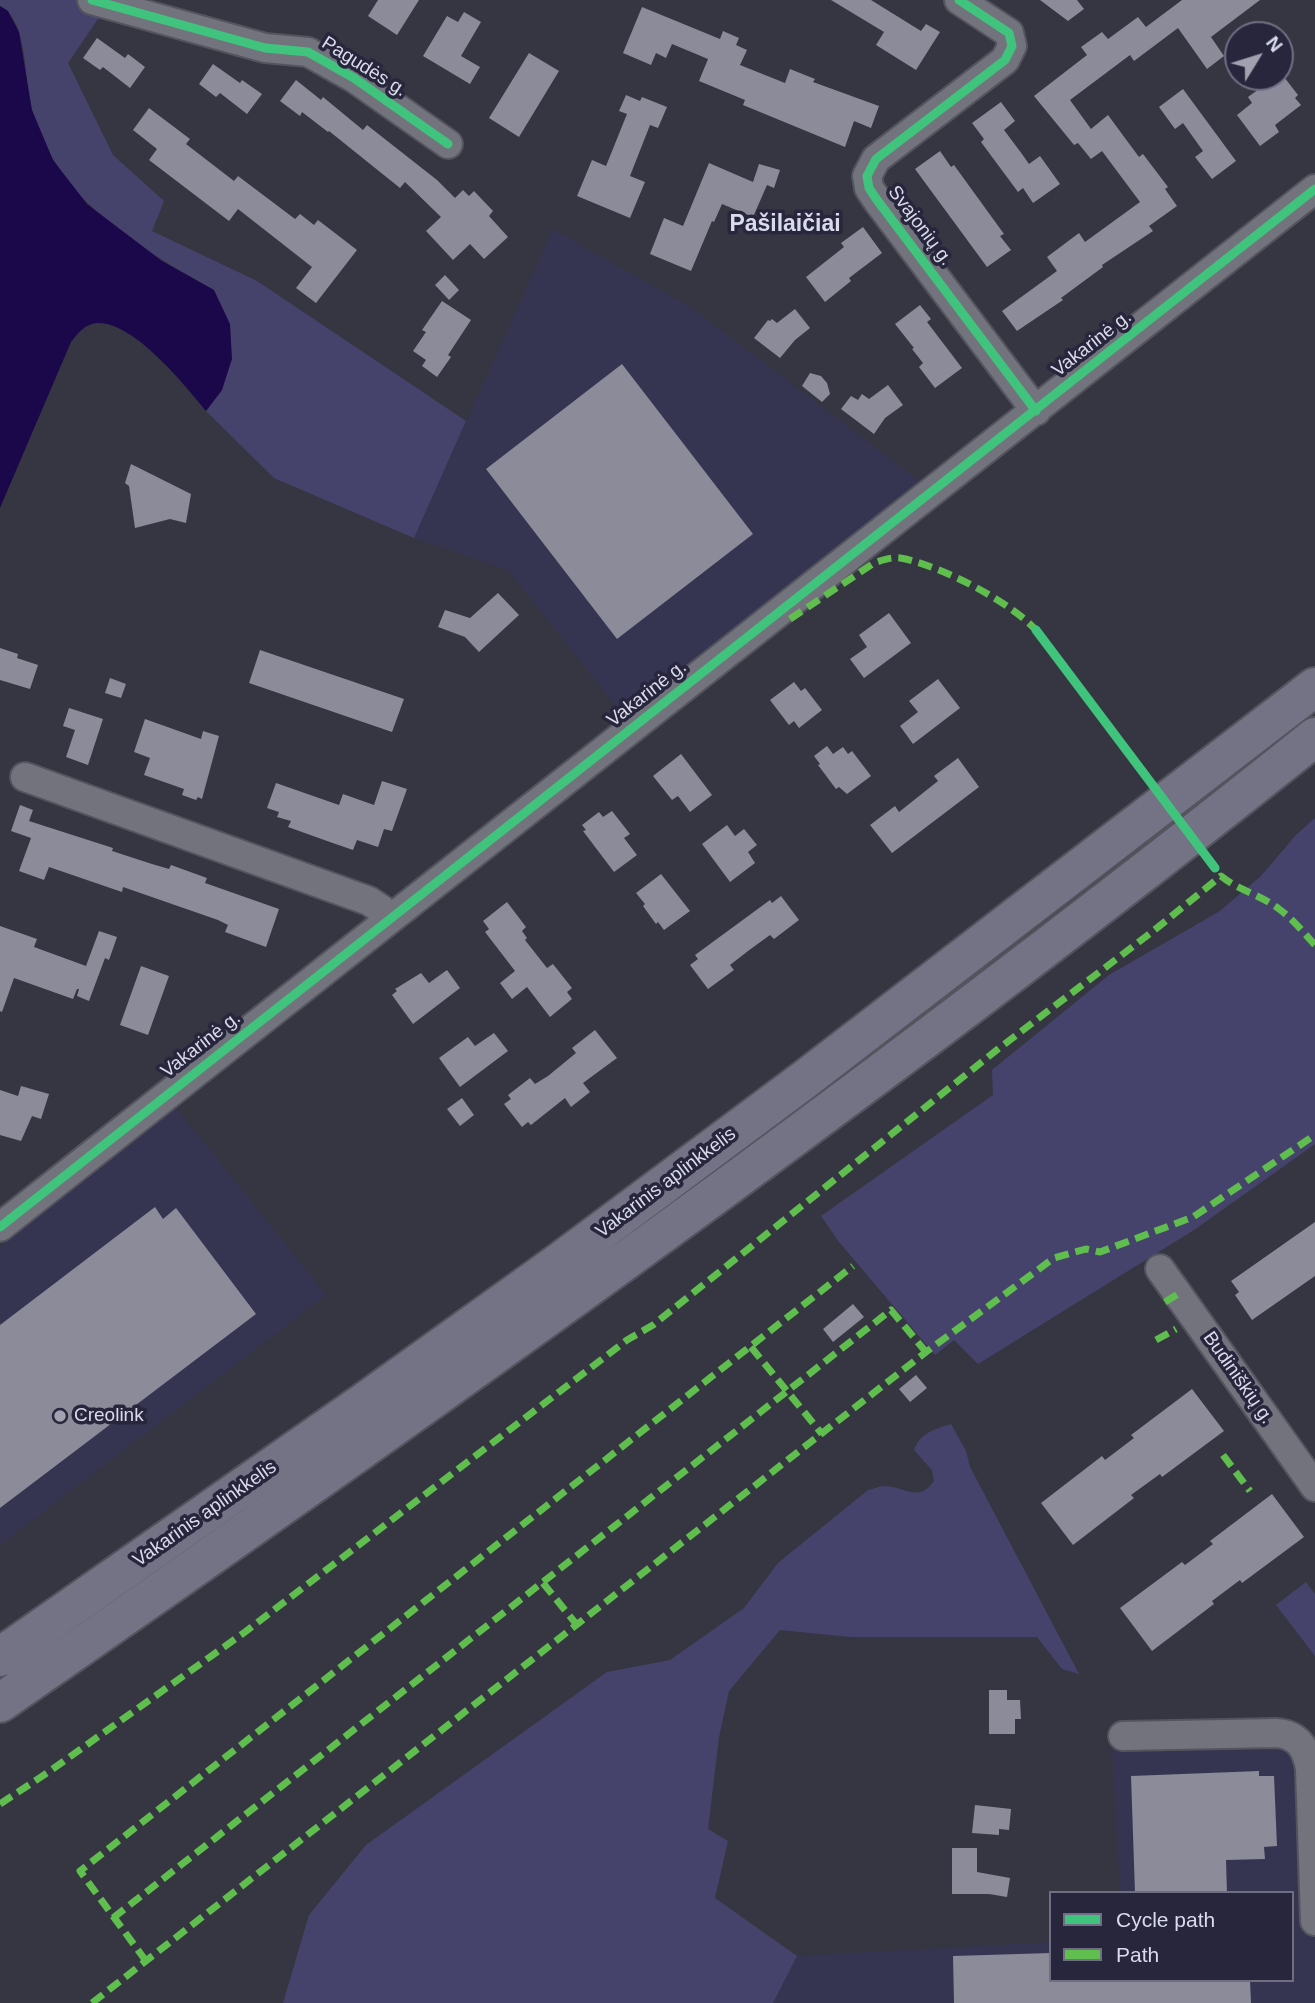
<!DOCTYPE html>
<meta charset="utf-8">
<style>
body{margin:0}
#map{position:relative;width:1315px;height:2003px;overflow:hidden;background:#363642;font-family:Helvetica,sans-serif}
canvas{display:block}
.legend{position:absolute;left:1049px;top:1891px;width:245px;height:91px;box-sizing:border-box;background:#27263d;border:2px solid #6f6e82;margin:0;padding:9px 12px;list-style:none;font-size:21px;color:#dadbea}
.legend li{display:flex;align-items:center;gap:14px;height:35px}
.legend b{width:35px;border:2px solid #6f6e82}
.north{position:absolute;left:1224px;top:21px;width:70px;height:70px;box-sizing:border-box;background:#27263d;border:2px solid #6f6e82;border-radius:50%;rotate:52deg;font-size:19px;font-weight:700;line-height:28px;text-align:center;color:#dadbea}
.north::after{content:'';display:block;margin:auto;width:24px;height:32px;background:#a1a1af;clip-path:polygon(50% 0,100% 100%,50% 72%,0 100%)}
</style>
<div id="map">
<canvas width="1315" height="2003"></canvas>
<ul class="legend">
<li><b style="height:9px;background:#40c37c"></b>Cycle path</li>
<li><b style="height:9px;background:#5fbe4e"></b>Path</li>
</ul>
<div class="north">N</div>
</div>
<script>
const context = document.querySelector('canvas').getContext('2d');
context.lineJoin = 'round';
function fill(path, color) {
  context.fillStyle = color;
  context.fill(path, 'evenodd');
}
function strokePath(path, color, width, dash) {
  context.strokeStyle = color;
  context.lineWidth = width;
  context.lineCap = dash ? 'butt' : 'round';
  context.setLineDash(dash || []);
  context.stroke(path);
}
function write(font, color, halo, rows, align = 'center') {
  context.font = font + ' Helvetica,sans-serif';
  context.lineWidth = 7;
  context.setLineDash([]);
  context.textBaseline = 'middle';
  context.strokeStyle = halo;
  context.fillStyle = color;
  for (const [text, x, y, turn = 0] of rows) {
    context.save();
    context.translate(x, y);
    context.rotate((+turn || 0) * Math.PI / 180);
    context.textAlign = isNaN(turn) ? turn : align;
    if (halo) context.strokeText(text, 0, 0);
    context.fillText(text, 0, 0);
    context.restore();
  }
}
fill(new Path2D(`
 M553,229L693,309L926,486L627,720L508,570L414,538Z
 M173,1104L326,1295L0,1545V1247Z
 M1278,1740L1301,1758L1306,1926L1315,1938V2003H773L797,1956L1051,1942V1980H1292V1893H1120L1112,1744Z`), '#353551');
fill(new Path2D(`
 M0,0H132L131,4L98,19L68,63L113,155L164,201L152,231L257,281L466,421L414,538L274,478L206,411L222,390L214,290C157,258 87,218 53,159C45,145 36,126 32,110C23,81 30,22 0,6Z
 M1315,818V1144L1194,1230L978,1364L954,1340L935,1355L839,1242L821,1216L993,1095L992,1070L1109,975L1220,911L1261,876L1296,835Z
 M951,1424L966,1451L970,1467L1079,1674L1062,1669L1037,1637H850L780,1630L729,1691L719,1737L708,1829L728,1841L715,1898L797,1956L773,2003H283L309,1915L366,1845L607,1672L670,1660L744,1608L778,1563L868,1490C873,1489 880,1486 885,1486C906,1487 918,1503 934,1481L932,1470L914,1450C920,1433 935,1429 951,1424Z
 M1306,1582L1315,1594V1656L1276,1605Z`), '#45436c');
fill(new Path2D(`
 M0,6L8,11L19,32L32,110L53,160L87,204L162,261L214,290L230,324L232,359L222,390L206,411C185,385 133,321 97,323C85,324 78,333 71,342L0,508Z`), '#1b084a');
fill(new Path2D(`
 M378,0H419L397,35L368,16Z
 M831,0H871L921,31L926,24L940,32L916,70L876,45L884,32Z
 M1040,0H1077L1084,9L1068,21Z
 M1182,0H1260L1211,37L1224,56L1207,69L1178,28L1134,61L1130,55L1070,100L1091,129L1108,115L1139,157L1143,154L1168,187L1165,189L1177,206L1149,226L1153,231L1102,265L1103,267L1061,298L1063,300L1017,331L1002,311L1057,271L1047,257L1079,233L1085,242L1140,202L1102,151L1091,159L1078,143L1074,145L1034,96L1087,55L1081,47L1102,32L1108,39L1138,17L1146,27Z
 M642,7L720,39L723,31L739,38L736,45L747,50L740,65L785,83L790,69L815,79L813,82L879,106L871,128L854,121L845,147L743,105L745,100L699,81L708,59L672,44L666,58L656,53L651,65L623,53Z
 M464,12L481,22L461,56L480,67L470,84L423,56L447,16L458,22Z
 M97,38L125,58L128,54L145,67L130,88L103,67L100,70L83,58Z
 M529,53L559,71L519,137L489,118Z
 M213,64L240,83L242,80L262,94L247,114L220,93L216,97L199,84Z
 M1266,77H1284L1298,95L1295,98L1301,105L1275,125L1279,132L1260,146L1237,115L1252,103L1248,97L1259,89L1256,85Z
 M296,80L321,100L323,97L363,130L367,125L437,180L455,198L463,190L469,196L474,191L493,211L489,216L508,237L484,259L470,244L453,260L426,231L441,217L405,182L400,188L329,131L328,132L302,112L300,116L280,101Z
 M1183,89L1236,161L1212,179L1195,157L1203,151L1183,123L1175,129L1159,107Z
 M626,95L640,101L642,97L667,107L658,128L650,125L630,176L645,182L630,218L577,196L592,160L606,166L627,114L619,111Z
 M1001,102L1015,121L1004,130L1022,154L1029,164L1040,156L1060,184L1033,203L1023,188L1018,192L981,142L984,139L972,123Z
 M149,108L190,139L186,144L234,181L238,176L295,219L300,214L314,225L318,220L357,250L316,303L296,288L312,267L238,209L229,221L149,160L157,149L133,130Z
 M940,151L951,167L954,165L1004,234L1000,236L1011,250L987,267L915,169Z
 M709,163L753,182L759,164L780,170L774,188L767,185L753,217L722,204L714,222L712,221L691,271L650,254L664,218L683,226Z
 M863,227L882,253L849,278L851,281L825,302L806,277L844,247L841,243Z
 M445,275L459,290L449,300L435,285Z
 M442,301L471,320L448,355L451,357L437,377L422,366L426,360L413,351L426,332L422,330Z
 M920,305L931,319L927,322L962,368L935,388L919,367L923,363L912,349L914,348L895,324Z
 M795,309L810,328L795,340L780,358L754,338L768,320L770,321L772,319L777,323Z
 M622,364L753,534L617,639L486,469Z
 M810,373L821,376L827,383L830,394L822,402L802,386Z
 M888,385L903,405L885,418L874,434L841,409L851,396L858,400L862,394L869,399Z
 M131,464L191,494L186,523L170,519L135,528L129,486L125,483Z
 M498,593L519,615L479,652L465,637L438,627L445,610L470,618Z
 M889,613L911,643L864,678L850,659L867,647L859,635Z
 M0,648L18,654L17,658L38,665L30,689L0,680Z
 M260,650L404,699L392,732L249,683Z
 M110,678L126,684L121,698L105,693Z
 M938,679L960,708L913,744L900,726L918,712L909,701Z
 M794,682L801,691L805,688L822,710L799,728L794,721L789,725L770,700Z
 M69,708L103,719L88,765L66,757L75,730L63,726Z
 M145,719L201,739L203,731L219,736L202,799L198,797L196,800L182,795L184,789L144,775L150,758L134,752Z
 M827,746L833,754L843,747L848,754L852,751L871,776L847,794L839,787L836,789L818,765L820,764L814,756Z
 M681,754L712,795L690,812L678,796L672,800L653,776Z
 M958,758L979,787L892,853L870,825L895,806L899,812L938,781L934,776Z
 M382,781L407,789L392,831L384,829L378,847L357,840L353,850L327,841L288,827L291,821L277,817L279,812L267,808L276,783L339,805L343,794L374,805Z
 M20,805L33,810L29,821L113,848L112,851L152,864L169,869L171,865L207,878L205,883L279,909L266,947L225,932L228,925L218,920L123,887L122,892L49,867L44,880L19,871L31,838L11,831Z
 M612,811L630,834L624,838L637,855L614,872L583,831L586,830L582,825L599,812L603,817Z
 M727,825L735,836L744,829L757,845L748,852L755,863L730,882L702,844Z
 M661,874L690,911L664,930L658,922L656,924L643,906L645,904L636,893Z
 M781,896L799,920L774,939L770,935L748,951L730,965L734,970L708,989L690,965L698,959L695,955L770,900L772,903Z
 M507,902L526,927L522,931L527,938L525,940L547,968L553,964L572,988L567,992L572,999L550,1017L527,987L512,999L500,983L515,971L485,932L489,929L483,921Z
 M0,926L37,939L34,947L86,966L99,931L117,937L109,960L105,958L89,1001L77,996L79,989H77L73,999L14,978L2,1012L0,1011Z
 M141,966L169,976L148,1035L120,1025Z
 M447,970L460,988L413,1024L392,995L397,991L395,989L421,973L429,983Z
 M595,1030L617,1058L583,1083L590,1092L571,1107L565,1098L531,1125L528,1122L522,1127L504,1104L511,1099L508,1095L530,1078L535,1084L548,1076L576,1053L572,1048Z
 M494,1033L508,1051L460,1087L439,1058L468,1037L475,1046Z
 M21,1086L49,1094L41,1119L32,1116L21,1141L0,1135V1090L18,1096Z
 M462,1098L474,1115L460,1126L447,1109Z
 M155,1207L163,1219L176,1208L256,1314L0,1508V1325Z
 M1315,1222V1276L1252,1320L1235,1295L1239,1292L1231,1281Z
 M853,1304L864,1317L833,1342L823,1329Z
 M916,1375L927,1388L910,1402L899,1389Z
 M1192,1389L1224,1431L1162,1477L1160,1474L1131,1495L1134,1498L1073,1545L1041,1503L1102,1456L1105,1460L1134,1438L1131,1435Z
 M1272,1494L1304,1537L1242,1583L1240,1580L1212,1601L1214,1604L1152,1651L1120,1608L1182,1562L1185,1565L1213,1544L1210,1541Z
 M989,1690H1007V1700H1020L1021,1719H1015V1734H989Z
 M1259,1771V1776H1274L1277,1846L1264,1847L1265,1859L1226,1860L1227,1893H1135L1131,1776Z
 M975,1805L1011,1809L1009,1830L999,1829V1835L972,1833Z
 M952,1848H977V1872L1010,1878L1007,1897L989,1894H952Z
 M1051,1953V1980H1250L1251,2003H954L953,1956Z`), '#8b8b9a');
const minor = new Path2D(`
 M92,0L265,48L308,52L354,78L448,144
 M959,0L1009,33L1012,46L1005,60L876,159L867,176L869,188L877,200L1036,411
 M25,777L369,901L381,909L389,919
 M0,1227L1315,189
 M1160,1269L1315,1487
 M1123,1736L1276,1733C1297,1734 1307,1748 1310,1769L1315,1921`);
const highway = new Path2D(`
 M0,1657L363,1403L557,1264L804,1080L1315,687
 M0,1703C447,1393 890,1077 1315,737`);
strokePath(minor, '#54545f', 32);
strokePath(highway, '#54545f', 42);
strokePath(minor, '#73737e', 28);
strokePath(highway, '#747385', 38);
strokePath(new Path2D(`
 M790,619L874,563C883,560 890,557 900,558C938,564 1018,605 1040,635
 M1165,1302L1178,1294
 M1156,1340L1176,1329
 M751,1347L822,1434
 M1223,1455L1250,1491
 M543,1583L577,1625
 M0,1804L50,1771L245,1632L627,1340L653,1325L998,1049L1152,932L1221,876C1238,890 1261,895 1279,909C1293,919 1304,933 1315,945
 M113,1918L891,1310L926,1352
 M146,1961L80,1871L853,1266
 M92,2003L926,1352L1054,1258L1086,1249L1100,1252L1193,1217L1315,1135`), '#5fbe4e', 7, [14, 7]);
strokePath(new Path2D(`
 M92,0L265,48L308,52L354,78L448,144
 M959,0L1009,33L1012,46L1005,60L876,159L867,176L869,188L877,200L1036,411
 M1036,630L1215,868
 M0,1227L1315,189`), '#40c37c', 9);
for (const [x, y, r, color] of [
 [60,1416,7,"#a1a1af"]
]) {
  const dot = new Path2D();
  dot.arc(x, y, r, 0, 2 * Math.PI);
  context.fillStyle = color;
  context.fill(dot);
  strokePath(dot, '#27263d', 2.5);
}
write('19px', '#dadbea', '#27263d', [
 ["Pagudės g.",364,67,32],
 ["Svajonių g.",920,226,53],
 ["Vakarinė g.",1092,344,-38],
 ["Vakarinė g.",647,694,-38],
 ["Vakarinė g.",201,1045,-38],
 ["Vakarinis aplinkkelis",666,1183,-37],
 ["Budiniškių g.",1238,1378,55],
 ["Vakarinis aplinkkelis",205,1514,-35]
]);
write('19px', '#dadbea', '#27263d', [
 ["Creolink",74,1416]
], 'left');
write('bold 23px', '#dadbea', '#27263d', [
 ["Pašilaičiai",785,225]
]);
</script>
